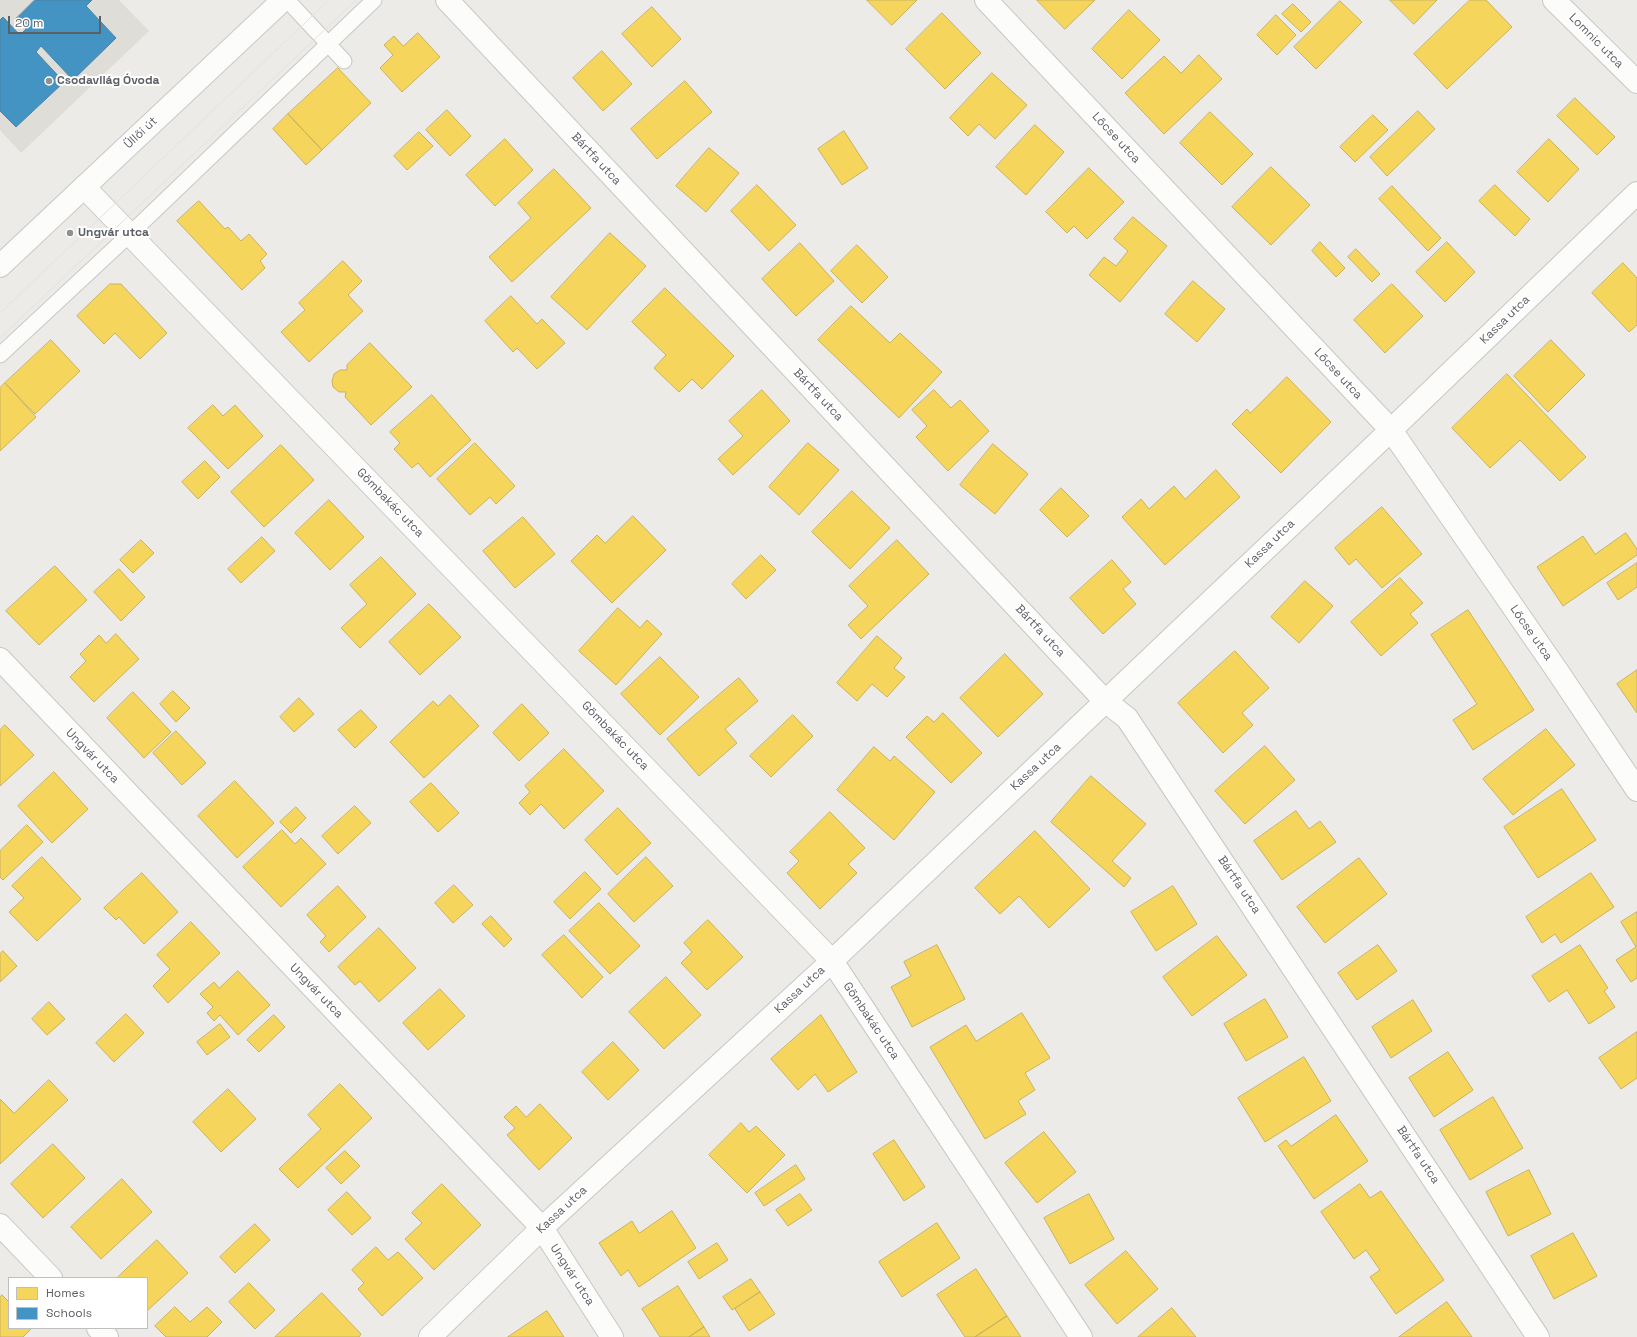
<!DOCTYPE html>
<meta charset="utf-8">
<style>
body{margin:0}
#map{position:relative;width:1637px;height:1337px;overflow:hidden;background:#ecebe7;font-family:"Space Grotesk",sans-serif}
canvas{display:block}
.legend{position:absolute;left:8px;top:1277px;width:140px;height:52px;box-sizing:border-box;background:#fff;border:1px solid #bebfc1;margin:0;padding:5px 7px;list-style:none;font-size:12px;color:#5c5f64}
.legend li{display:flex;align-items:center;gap:8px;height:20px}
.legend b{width:20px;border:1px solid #bebfc1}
.scale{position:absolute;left:8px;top:16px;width:93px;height:18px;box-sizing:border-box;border:2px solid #5c5f64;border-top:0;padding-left:5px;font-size:12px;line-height:14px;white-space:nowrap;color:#5c5f64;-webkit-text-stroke:3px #fff;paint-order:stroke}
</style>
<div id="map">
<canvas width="1637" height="1337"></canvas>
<ul class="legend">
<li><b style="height:11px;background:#f6d55c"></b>Homes</li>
<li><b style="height:11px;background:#4393c3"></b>Schools</li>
</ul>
<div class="scale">20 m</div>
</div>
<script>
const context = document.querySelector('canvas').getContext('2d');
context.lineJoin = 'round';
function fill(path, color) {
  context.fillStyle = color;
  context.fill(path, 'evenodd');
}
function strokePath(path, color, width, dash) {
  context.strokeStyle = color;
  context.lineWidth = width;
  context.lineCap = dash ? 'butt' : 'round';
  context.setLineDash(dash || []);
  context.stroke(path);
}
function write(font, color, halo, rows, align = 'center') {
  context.font = font + ' "Space Grotesk",sans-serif';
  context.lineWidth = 4;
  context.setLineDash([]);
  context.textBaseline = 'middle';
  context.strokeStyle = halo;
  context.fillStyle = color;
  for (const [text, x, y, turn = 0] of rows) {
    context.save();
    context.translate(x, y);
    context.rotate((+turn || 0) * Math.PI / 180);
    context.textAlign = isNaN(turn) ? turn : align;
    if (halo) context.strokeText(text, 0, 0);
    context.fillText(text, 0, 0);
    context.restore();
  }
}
fill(new Path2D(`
 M0,0H119L149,31L21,153L0,130Z`), '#dfddd7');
const homes = new Path2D(`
 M867,0H917L892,25Z
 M1037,0H1095L1065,29Z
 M1390,0H1437L1414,24Z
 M1470,0H1486L1512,27L1447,89L1414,54Z
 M1340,1L1362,22L1316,69L1294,47Z
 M1293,4L1311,22L1301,32L1282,14Z
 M652,7L681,39L652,67L622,34Z
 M1129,10L1160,40L1122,79L1092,49Z
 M942,13L981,53L945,89L906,49Z
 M1276,15L1296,35L1277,55L1257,35Z
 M418,33L440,57L402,92L380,68L393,55L384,45L394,36L403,46Z
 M602,51L632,84L603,111L573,78Z
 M1199,55L1222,79L1164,134L1125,93L1164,56L1181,73Z
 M338,68L371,103L322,150L288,114Z
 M992,73L1027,105L995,139L979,124L968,136L950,118Z
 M685,81L712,112L657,159L631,129Z
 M1575,98L1615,137L1597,155L1557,116Z
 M447,110L471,136L450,156L426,130Z
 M1418,111L1435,129L1387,176L1370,157Z
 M1210,112L1253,154L1222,185L1180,143Z
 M288,114L322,150L306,165L273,129Z
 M1373,115L1388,130L1355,162L1340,147Z
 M1035,125L1064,152L1026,195L996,167Z
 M844,131L868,168L842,185L818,149Z
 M419,132L433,146L407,170L394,156Z
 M505,139L533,170L495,206L466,175Z
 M1549,139L1579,169L1548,202L1517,172Z
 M709,148L739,173L706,212L676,186Z
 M1271,167L1310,205L1271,245L1232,207Z
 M1089,168L1124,202L1087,239L1074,226L1067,233L1046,212Z
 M554,169L591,208L512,282L489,257L531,218L518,203Z
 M757,185L796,225L769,251L731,211Z
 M1495,185L1530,219L1515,236L1479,201Z
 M1392,186L1441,238L1428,251L1379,199Z
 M199,201L225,229L228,227L241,241L249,234L267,254L260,261L265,268L242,290L177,221Z
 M1133,217L1167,246L1120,302L1089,275L1104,257L1116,266L1128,251L1114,239Z
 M610,233L646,266L587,330L551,297Z
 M1320,242L1345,268L1336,277L1312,251Z
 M1447,242L1475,272L1445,302L1416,272Z
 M800,243L834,281L796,316L762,279Z
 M857,245L888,277L862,303L831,271Z
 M1356,249L1380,274L1372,282L1348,257Z
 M343,261L362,281L348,295L363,311L309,362L281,332L305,310L299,303Z
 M1623,263L1637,278V325L1629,332L1592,293Z
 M1193,281L1225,309L1197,342L1165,314Z
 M110,284H121L167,333L140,359L115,333L104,344L77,316Z
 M1392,284L1423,316L1385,353L1354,320Z
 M665,288L734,356L702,389L692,379L679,392L654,368L666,355L632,322Z
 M511,296L537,324L542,319L565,343L537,369L517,348L513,352L485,321Z
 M851,306L890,343L900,333L942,372L899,418L818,340Z
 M51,340L80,371L35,414L5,383Z
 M1551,340L1585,375L1548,412L1514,376Z
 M370,343L412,387L371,425L345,397L346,392H339L333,387L332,381L334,374L340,370H347V365Z
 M1507,374L1586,457L1560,481L1520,440L1490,468L1452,428Z
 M1287,377L1331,422L1281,473L1232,424L1247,409L1250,413Z
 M5,383L36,417L0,451V388Z
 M762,390L790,421L733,475L718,459L743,436L729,421Z
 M934,390L951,408L960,400L989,431L948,471L916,437L927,426L912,410Z
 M432,395L471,440L430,477L418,463L412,468L394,449L400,443L390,432Z
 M213,405L223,416L235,405L263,436L228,469L188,428Z
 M475,443L515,486L496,504L490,497L470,515L437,479Z
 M808,443L839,470L799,515L769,487Z
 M993,444L1028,474L995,514L960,485Z
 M281,445L314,480L264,527L231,492Z
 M205,461L220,477L198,499L182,482Z
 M1216,470L1240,497L1165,565L1122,517L1141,499L1149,509L1174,486L1185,499Z
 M1061,488L1089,516L1067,537L1040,510Z
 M852,491L890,528L850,569L812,532Z
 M329,500L364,537L330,570L295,533Z
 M1382,507L1422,554L1382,588L1356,559L1349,565L1335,548Z
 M633,516L666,550L612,603L571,561L597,535L605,543Z
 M523,517L555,554L515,588L483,551Z
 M1626,533L1637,549V555L1563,606L1537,567L1583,536L1595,554Z
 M262,537L275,551L241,583L228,569Z
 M141,540L154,553L133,573L120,560Z
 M897,540L929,574L861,639L848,625L868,606L849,586Z
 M761,555L776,570L746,599L732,584Z
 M381,557L416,594L360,648L341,628L367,604L350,585Z
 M1112,560L1131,582L1123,589L1136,604L1103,634L1070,598Z
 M1637,563V587L1618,600L1607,583Z
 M55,566L87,600L39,645L6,611Z
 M119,569L145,597L121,621L94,592Z
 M1400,578L1423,603L1410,614L1418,623L1381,656L1351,622Z
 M1305,581L1333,606L1299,643L1271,617Z
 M429,604L461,637L420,675L389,642Z
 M618,608L640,628L647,620L662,634L616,685L579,651Z
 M1468,610L1534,710L1473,750L1453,720L1477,704L1431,635Z
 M116,634L139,659L94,702L70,677L86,661L80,654L99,635L106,643Z
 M877,636L902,658L894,668L905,677L887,697L872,684L857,701L837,683Z
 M1235,651L1269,688L1242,713L1253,725L1223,753L1178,703Z
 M1005,654L1043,694L998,737L960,698Z
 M660,657L699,697L660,735L621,694Z
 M1637,670V713L1617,684Z
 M739,678L758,701L725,729L737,743L699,776L667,739Z
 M173,691L190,708L176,722L160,704Z
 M133,692L171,732L144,758L107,718Z
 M450,695L479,726L424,778L390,742L433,701L438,706Z
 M299,698L314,714L294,732L280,717Z
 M522,704L549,733L519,761L493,733Z
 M361,710L377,727L355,748L338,730Z
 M943,713L982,753L951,783L906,737L927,716L934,722Z
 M793,715L813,736L771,777L750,756Z
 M5,725L34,755L0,786V730Z
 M1546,729L1575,765L1513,815L1483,779Z
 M176,731L206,763L182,785L153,753Z
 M1265,746L1295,780L1245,824L1215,791Z
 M874,747L890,761L894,756L935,792L894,840L837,790Z
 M564,749L604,791L564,829L541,804L530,815L519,803L530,792L525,786Z
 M54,772L88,809L52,843L18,806Z
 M1091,776L1146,824L1112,861L1131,878L1124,887L1051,822Z
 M235,781L274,823L237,858L198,816Z
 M431,783L459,813L438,832L410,802Z
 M1562,789L1596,840L1538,878L1504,827Z
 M355,806L371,823L338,854L322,836Z
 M296,807L306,818L291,833L280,822Z
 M618,808L651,843L617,875L585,840Z
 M1296,811L1309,829L1320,821L1336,842L1282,880L1254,841Z
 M830,812L865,848L848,864L857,873L820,909L787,873L799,861L790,852Z
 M27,825L43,842L3,880L0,877V851Z
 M282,830L295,844L301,838L326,864L281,907L243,867Z
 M1035,831L1090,889L1049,928L1019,896L1000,914L975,888Z
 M42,857L81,899L37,941L9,912L24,898L12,886Z
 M646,857L673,886L634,922L608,894Z
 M1359,858L1387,894L1325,943L1297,907Z
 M585,872L601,889L570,919L554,902Z
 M142,873L178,912L144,944L119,917L116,920L104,908Z
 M1591,873L1614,907L1561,943L1555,934L1542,943L1526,917Z
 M454,885L473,905L453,923L435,903Z
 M338,886L366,917L329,952L320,942L326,936L307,915Z
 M1173,886L1197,924L1156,951L1131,912Z
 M599,903L640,946L610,974L569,931Z
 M1637,912V978L1631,982L1616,960L1636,947L1621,922Z
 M491,916L512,939L504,947L482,924Z
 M708,920L743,957L707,990L681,963L692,952L684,943Z
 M191,922L220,953L168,1003L153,986L170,969L157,955Z
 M379,928L416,968L379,1002L360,981L355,985L338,967Z
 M564,935L603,977L582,998L542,955Z
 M1217,936L1247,975L1192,1016L1163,977Z
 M937,945L965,999L912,1027L891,987L911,976L904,962Z
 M1378,945L1397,971L1357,1000L1338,973Z
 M1580,945L1608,988L1604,991L1615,1007L1589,1024L1567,990L1549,1002L1532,976Z
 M3,951L17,966L0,982V954Z
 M238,971L270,1005L238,1035L220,1015L214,1021L207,1013L213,1007L200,994L214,982L219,988Z
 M666,977L701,1015L664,1049L629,1012Z
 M440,989L465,1016L428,1050L403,1023Z
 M1265,999L1288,1037L1246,1061L1224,1024Z
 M1413,1000L1432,1031L1391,1058L1372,1027Z
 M49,1002L65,1019L47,1035L32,1019Z
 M1022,1013L1050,1058L1025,1073L1035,1090L1018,1101L1026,1114L985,1139L930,1047L966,1025L976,1041Z
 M126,1014L144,1033L114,1062L96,1043Z
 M274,1015L285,1027L259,1052L247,1040Z
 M821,1015L857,1072L828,1092L815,1074L798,1090L771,1059Z
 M220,1024L230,1037L207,1055L197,1042Z
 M1637,1032V1078L1621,1089L1599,1058Z
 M613,1042L639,1070L608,1100L582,1072Z
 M1448,1052L1473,1090L1434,1117L1409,1078Z
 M1304,1057L1331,1101L1265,1142L1238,1098Z
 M49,1080L68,1100L0,1164V1099L14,1113Z
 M340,1084L372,1118L298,1188L279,1169L321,1129L308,1115Z
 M228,1089L256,1119L221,1152L193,1122Z
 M1493,1097L1523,1148L1470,1180L1440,1130Z
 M540,1104L572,1138L539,1170L507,1135L515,1128L504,1117L516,1106L526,1117Z
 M1336,1115L1368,1161L1314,1199L1278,1146L1286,1140L1291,1146Z
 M741,1123L749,1132L756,1126L785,1155L747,1193L709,1155Z
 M1044,1132L1076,1172L1037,1203L1005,1163Z
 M894,1140L925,1187L904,1201L873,1154Z
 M53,1144L85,1178L43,1218L11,1184Z
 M345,1151L360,1166L341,1184L326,1168Z
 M796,1165L805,1179L764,1206L755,1193Z
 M1529,1170L1551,1214L1508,1236L1486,1192Z
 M122,1179L152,1212L101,1259L71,1227Z
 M442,1184L481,1225L434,1270L405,1239L422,1223L412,1213Z
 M1360,1184L1370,1198L1381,1191L1444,1280L1396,1314L1370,1277L1380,1270L1366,1250L1354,1259L1321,1212Z
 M347,1192L371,1218L352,1235L328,1210Z
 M800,1194L812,1210L788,1226L776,1210Z
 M1089,1194L1114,1239L1070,1264L1044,1218Z
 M672,1211L696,1248L639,1287L628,1270L621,1276L599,1243L632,1221L639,1233Z
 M937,1223L960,1258L902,1297L879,1262Z
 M255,1224L270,1240L235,1273L220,1257Z
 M1573,1233L1597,1276L1554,1299L1531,1256Z
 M157,1240L188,1273L147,1311V1278H117Z
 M717,1243L728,1260L699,1279L688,1262Z
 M376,1247L388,1260L398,1252L423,1278L382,1316L358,1289L364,1283L352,1270Z
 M1126,1251L1158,1289L1117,1324L1085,1285Z
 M976,1269L1007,1316L975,1337H965L937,1295Z
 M751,1279L760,1292L732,1310L723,1297Z
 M249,1283L275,1310L255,1329L229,1302Z
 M678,1286L704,1327L689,1337H660L642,1309Z
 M760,1292L775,1314L749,1331L735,1309Z
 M322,1293L361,1334L359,1337H275Z
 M2,1295L9,1302V1328H32L23,1337H0V1298Z
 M1447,1302L1472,1337H1399Z
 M175,1307L190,1322L207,1307L222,1322L207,1337H166L155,1326Z
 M1172,1308L1196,1337H1138Z
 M547,1311L564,1337H508Z
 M1007,1316L1021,1337H975Z
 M704,1327L710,1337H689Z`);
fill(homes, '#f6d55c');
strokePath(homes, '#c8b25e', 1);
const schools = new Path2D(`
 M35,0H92L86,6L116,38L73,80L41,46L36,52L64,82L16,127L0,111V20L3,17L20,35L26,29L16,19Z`);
fill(schools, '#4393c3');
strokePath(schools, '#4a83a6', 1);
const lane = new Path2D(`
 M287,0L344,61
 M0,355L130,234L374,0`);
const street = new Path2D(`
 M447,0L1105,701L1127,718L1538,1337
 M986,0L1391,430L1558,672L1637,790
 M1554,0L1637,82
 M84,187L832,961L1081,1337
 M0,659L542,1228L612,1337
 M0,1225L51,1278
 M98,1328L107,1337
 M430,1337L542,1228L832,961L1391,430L1637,193`);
const secondary = new Path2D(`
 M0,266L283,0`);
strokePath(lane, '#c8c7c7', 17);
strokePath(street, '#c8c7c7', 24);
strokePath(secondary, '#c8c9c9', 24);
strokePath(lane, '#fcfcfb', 15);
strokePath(street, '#fcfcfb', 22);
strokePath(secondary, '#fcfcfb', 22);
strokePath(new Path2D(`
 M0,313L329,0
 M0,338L356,0`), '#e3e2e2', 1);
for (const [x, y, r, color] of [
 [49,81,4,"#8e9092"],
 [70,233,4,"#8e9092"]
]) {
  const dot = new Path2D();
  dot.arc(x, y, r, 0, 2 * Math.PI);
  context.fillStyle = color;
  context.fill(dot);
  strokePath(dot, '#fff', 1.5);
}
write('12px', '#5c5f64', '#fff', [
 ["Lomnic utca",1596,41,45],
 ["Üllői út",141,133,-43],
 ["Lőcse utca",1116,138,47],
 ["Bártfa utca",596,159,47],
 ["Kassa utca",1505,320,-44],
 ["Lőcse utca",1338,374,47],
 ["Bártfa utca",818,395,47],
 ["Gömbakác utca",390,503,46],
 ["Kassa utca",1270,544,-44],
 ["Bártfa utca",1040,631,47],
 ["Lőcse utca",1531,633,55],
 ["Gömbakác utca",615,736,46],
 ["Ungvár utca",92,756,46],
 ["Kassa utca",1036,767,-43],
 ["Bártfa utca",1239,885,56],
 ["Kassa utca",800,990,-43],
 ["Ungvár utca",316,991,46],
 ["Gömbakác utca",871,1021,56],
 ["Bártfa utca",1418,1155,56],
 ["Kassa utca",562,1210,-43],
 ["Ungvár utca",572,1275,57]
]);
write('bold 12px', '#5c5f64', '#fff', [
 ["Csodavilág Óvoda",57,81],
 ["Ungvár utca",78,233]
], 'left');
</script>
